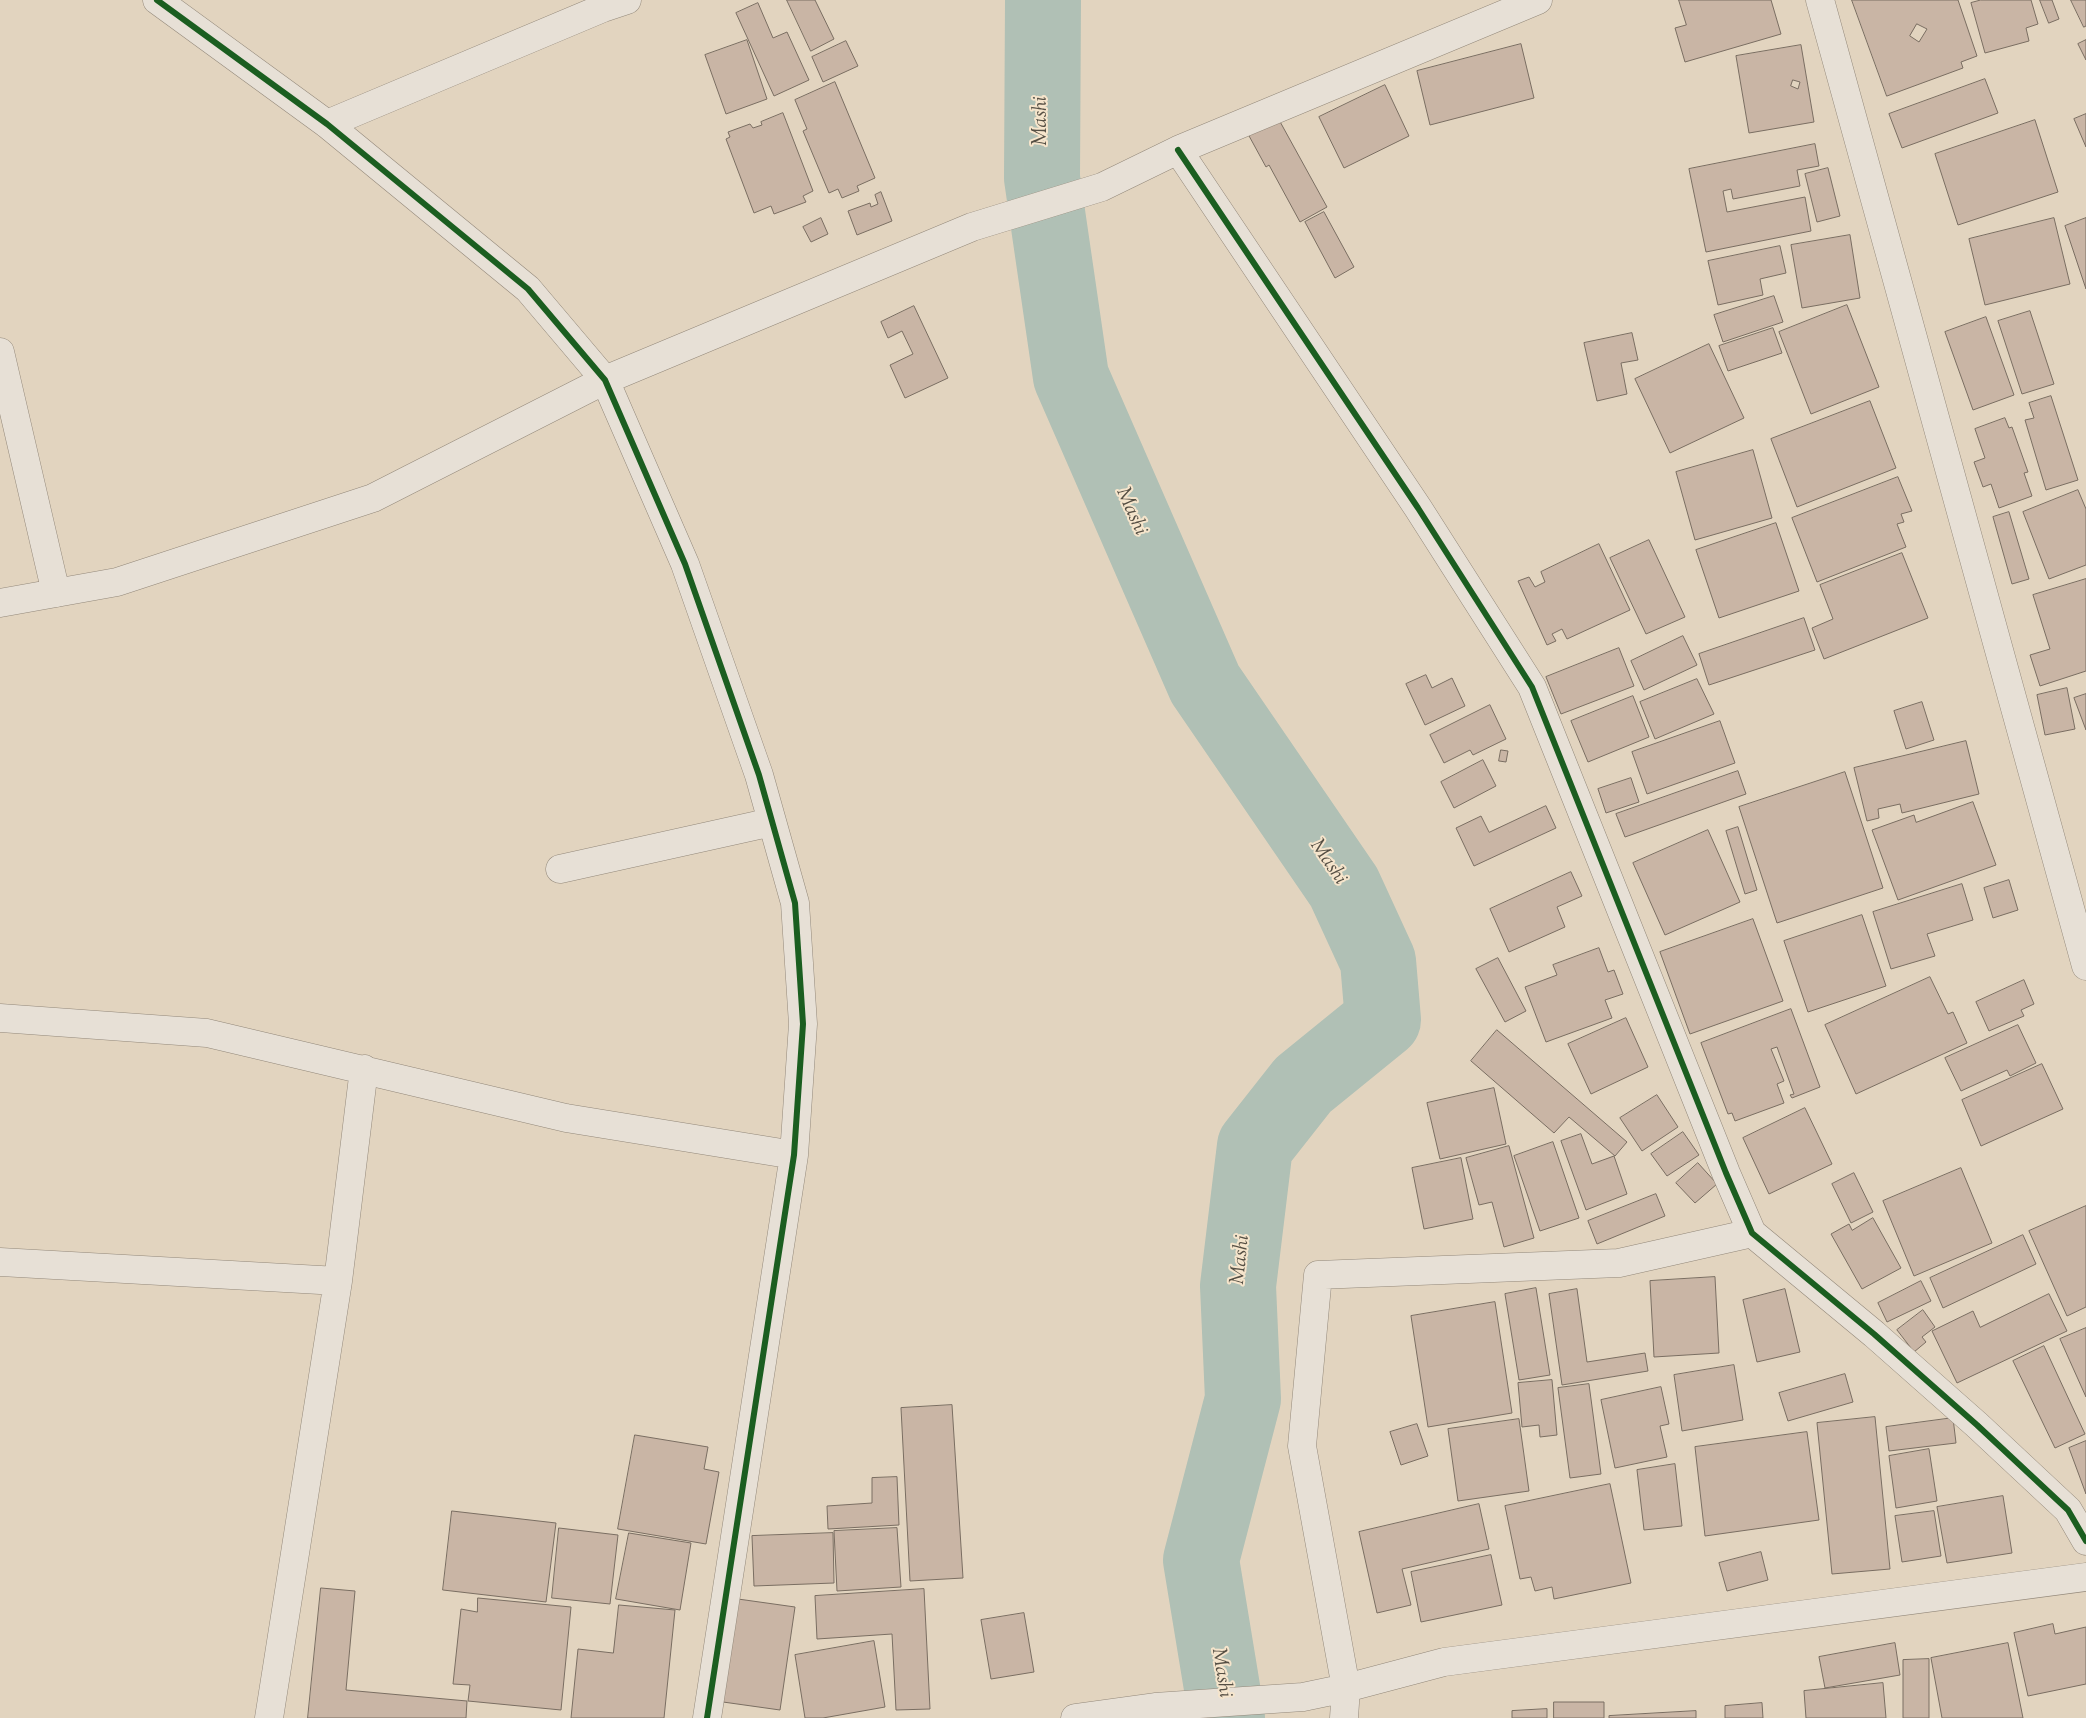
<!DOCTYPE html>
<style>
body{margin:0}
canvas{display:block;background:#e2d4bf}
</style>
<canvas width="2086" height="1718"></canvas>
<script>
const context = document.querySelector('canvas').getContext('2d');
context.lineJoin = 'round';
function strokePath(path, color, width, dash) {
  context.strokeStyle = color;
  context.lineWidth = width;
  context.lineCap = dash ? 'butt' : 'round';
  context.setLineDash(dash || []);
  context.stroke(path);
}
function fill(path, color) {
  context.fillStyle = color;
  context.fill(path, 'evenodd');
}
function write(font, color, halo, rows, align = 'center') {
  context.font = font + ' "Sorts Mill Goudy",serif';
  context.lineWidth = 4;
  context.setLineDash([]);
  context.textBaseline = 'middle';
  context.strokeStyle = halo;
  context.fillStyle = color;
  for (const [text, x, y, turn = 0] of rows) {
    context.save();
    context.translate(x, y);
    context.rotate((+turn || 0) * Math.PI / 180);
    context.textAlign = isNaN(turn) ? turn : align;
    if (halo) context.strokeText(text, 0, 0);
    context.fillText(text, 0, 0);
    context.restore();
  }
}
strokePath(new Path2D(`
 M1043,0L1042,178L1071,377L1205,684L1344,887L1378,961L1383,1020L1303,1085L1255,1146L1238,1286L1243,1399L1201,1560L1227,1718`), '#b0c0b5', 76);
const building = new Path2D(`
 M787,0H815L834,39L811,51Z
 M1679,0H1771L1781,34L1685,62L1675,28L1686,25Z
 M1852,0H1958L1977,56L1961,62L1963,68L1887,96ZM1917,24L1927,29L1919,42L1910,36Z
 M1981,0H2031L2038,24L2026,28L2029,41L1985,53L1971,3Z
 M2040,0H2052L2059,19L2049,23Z
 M2071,0H2086V26L2084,27Z
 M758,3L773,38L787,32L809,80L774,96L736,13Z
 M747,40L767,99L726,114L705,55Z
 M2086,40V60L2078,44Z
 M846,41L858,66L823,82L812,57Z
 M1521,44L1534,98L1430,125L1417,71Z
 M1801,45L1814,122L1749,133L1736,56ZM1793,80L1800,82L1798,89L1791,86Z
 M1985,79L1998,113L1902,148L1889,114Z
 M835,82L875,178L857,186L859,191L842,198L838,189L829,193L803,131L807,129L795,100Z
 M1385,85L1409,136L1344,168L1319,117Z
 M783,113L813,191L803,196L806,202L774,214L771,206L754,213L726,139L730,137L728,132L750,124L753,128L762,125L761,122Z
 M2086,114V147L2074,119Z
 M1278,118L1327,207L1300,222L1269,165L1266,167L1248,134Z
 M2035,120L2058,192L1958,225L1935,154Z
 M1815,144L1819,166L1797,170L1800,186L1733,199L1731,189L1723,191L1727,212L1805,197L1811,231L1706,252L1689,169Z
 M1828,168L1840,216L1817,222L1805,174Z
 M881,192L892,221L857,235L848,211L870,203L871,207L878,204L875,195Z
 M1324,212L1354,267L1335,278L1305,222Z
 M821,218L828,234L811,242L803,227Z
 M2054,218L2070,284L1985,305L1969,239Z
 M2086,218V289L2065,226Z
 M1850,235L1860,298L1802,308L1791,245Z
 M1780,246L1786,273L1760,279L1763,295L1718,305L1708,261Z
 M1774,296L1783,322L1723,342L1714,315Z
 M1847,305L1879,387L1811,414L1779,332Z
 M914,306L948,378L905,398L890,365L913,354L902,331L888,338L881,322Z
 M2030,311L2054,384L2022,394L1998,321Z
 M1986,317L2014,395L1973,410L1945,332Z
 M1773,328L1782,353L1728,371L1719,346Z
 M1632,333L1638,360L1621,363L1627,394L1597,401L1584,343Z
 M1709,344L1744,418L1670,453L1635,379Z
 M2051,396L2078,480L2046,490L2025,420L2034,418L2029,403Z
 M1870,401L1896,468L1797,507L1771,439Z
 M2005,418L2009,428L2012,427L2028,472L2024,473L2032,496L1999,508L1991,484L1983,487L1974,462L1985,458L1975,429Z
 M1753,450L1772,518L1695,540L1676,472Z
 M1898,477L1912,511L1901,514L1904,522L1897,524L1906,547L1817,582L1792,518Z
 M2078,490L2086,509V565L2049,579L2023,512Z
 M2009,512L2029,579L2012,584L1993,517Z
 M1776,523L1799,591L1719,618L1696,550Z
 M1649,540L1685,617L1646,634L1610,558Z
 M1599,544L1630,610L1567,639L1562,629L1552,634L1556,641L1547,645L1518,581L1529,577L1535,587L1545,582L1541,572Z
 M1902,553L1928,618L1824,659L1812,628L1833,619L1820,585Z
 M2086,579V671L2040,686L2030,655L2050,649L2033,595Z
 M1804,618L1815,650L1709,685L1699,654Z
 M1683,636L1697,665L1644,690L1631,661Z
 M1619,648L1634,686L1561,714L1546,677Z
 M1426,675L1432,688L1452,678L1465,706L1425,725L1406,684Z
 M1697,679L1714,714L1655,739L1640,702Z
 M2067,688L2075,729L2045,735L2037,695Z
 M2086,694V730L2074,698Z
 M1633,696L1649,737L1588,762L1571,721Z
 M1922,702L1934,740L1906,749L1894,711Z
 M1490,705L1506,739L1473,755L1470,750L1444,763L1430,735Z
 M1720,721L1735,763L1647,794L1632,752Z
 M1966,741L1979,794L1902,813L1900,804L1878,809L1879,818L1867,821L1854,768Z
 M1501,750L1508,751L1506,762L1499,761Z
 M1483,760L1496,786L1454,808L1441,782Z
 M1738,771L1746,794L1625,837L1616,814Z
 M1845,772L1883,888L1777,923L1739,807Z
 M1631,778L1639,802L1606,813L1598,789Z
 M1973,802L1996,865L1898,900L1872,830L1914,815L1916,822Z
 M1546,806L1556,828L1474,866L1456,828L1481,816L1489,832Z
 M1738,827L1757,890L1745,894L1726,831Z
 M1708,830L1740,902L1665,935L1633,863Z
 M1571,872L1582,896L1557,907L1565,927L1509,952L1490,909Z
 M2009,880L2018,910L1993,918L1984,888Z
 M1962,884L1973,920L1927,934L1935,956L1891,969L1873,912Z
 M1862,915L1886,986L1808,1012L1784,941Z
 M1753,919L1783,1001L1690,1034L1660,952Z
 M1599,948L1608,972L1614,970L1623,994L1605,1000L1612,1018L1546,1042L1525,987L1557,975L1553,965Z
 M1498,958L1526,1011L1505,1022L1476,969Z
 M1930,977L1948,1014L1953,1012L1967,1043L1856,1094L1825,1025Z
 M2024,980L2034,1004L2021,1010L2024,1016L1989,1031L1976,1002Z
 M1791,1009L1820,1087L1792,1098L1790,1095L1794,1094L1777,1047L1771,1049L1784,1081L1777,1084L1784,1103L1735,1121L1732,1113L1728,1114L1701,1043Z
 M1626,1018L1648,1067L1591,1094L1568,1044Z
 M2018,1025L2036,1063L2010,1076L2007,1070L1961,1091L1945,1058Z
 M1497,1030L1627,1142L1615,1156L1569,1117L1554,1133L1471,1061Z
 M2042,1064L2063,1109L1981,1146L1962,1100Z
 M1494,1088L1506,1144L1440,1159L1427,1103Z
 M1657,1095L1678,1127L1642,1151L1620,1118Z
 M1805,1108L1832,1164L1769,1194L1743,1138Z
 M1683,1132L1699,1155L1667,1176L1651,1154Z
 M1581,1134L1592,1164L1614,1156L1627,1194L1586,1210L1561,1141Z
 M1553,1142L1579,1218L1540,1231L1514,1156Z
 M1509,1146L1534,1238L1504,1247L1492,1202L1479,1205L1466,1158Z
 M1461,1158L1473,1219L1424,1229L1412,1168Z
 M1698,1163L1717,1184L1695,1203L1676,1183Z
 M1961,1168L1992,1243L1914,1276L1883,1201Z
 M1854,1173L1873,1212L1851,1223L1832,1184Z
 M1656,1194L1665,1216L1597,1244L1588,1221Z
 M2086,1206V1307L2067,1316L2029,1231Z
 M1873,1218L1901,1268L1862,1289L1831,1234L1849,1224L1852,1230Z
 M2023,1235L2036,1264L1943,1308L1930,1278Z
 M1715,1277L1719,1353L1654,1357L1650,1281Z
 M1921,1281L1931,1301L1887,1322L1878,1303Z
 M1536,1288L1550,1375L1519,1380L1505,1294Z
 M1577,1289L1587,1362L1645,1353L1648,1371L1562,1385L1549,1294Z
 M1785,1289L1800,1352L1757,1362L1743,1300Z
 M2049,1294L2067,1331L1957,1383L1932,1331L1973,1311L1980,1327Z
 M1495,1302L1512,1413L1428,1427L1411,1316Z
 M1923,1310L1935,1327L1922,1337L1926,1342L1914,1352L1897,1330Z
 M2086,1328V1397L2060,1339Z
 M2044,1346L2085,1434L2055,1448L2013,1361Z
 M1734,1365L1743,1420L1682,1431L1674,1375Z
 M1845,1374L1853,1402L1788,1421L1779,1393Z
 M1552,1380L1557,1435L1540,1437L1539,1425L1522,1427L1518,1383Z
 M1589,1384L1601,1474L1570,1478L1558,1388Z
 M1661,1387L1669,1424L1660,1426L1667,1457L1615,1468L1601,1400Z
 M952,1405L963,1578L910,1581L901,1408Z
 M1875,1417L1890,1569L1832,1574L1817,1423Z
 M1953,1418L1956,1443L1889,1451L1886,1427Z
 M1519,1419L1529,1491L1458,1501L1448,1429Z
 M1417,1424L1428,1456L1401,1465L1390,1432Z
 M1807,1432L1819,1520L1705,1536L1695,1447Z
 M635,1435L708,1447L704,1469L719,1472L706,1544L618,1529Z
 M2086,1441V1494L2069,1448Z
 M1929,1449L1937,1501L1896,1508L1889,1456Z
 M1675,1464L1682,1526L1644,1530L1637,1470Z
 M897,1477L899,1525L828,1529L827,1506L872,1503V1478Z
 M1610,1484L1631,1583L1554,1599L1552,1587L1535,1591L1531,1577L1520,1579L1505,1506Z
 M2003,1496L2012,1553L1947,1563L1937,1507Z
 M1479,1504L1489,1549L1402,1569L1411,1605L1377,1613L1359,1532Z
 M452,1511L556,1523L546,1602L443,1590Z
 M1934,1511L1941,1556L1902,1562L1895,1516Z
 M559,1528L618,1535L610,1604L552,1598Z
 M897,1528L901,1587L837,1591L834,1531Z
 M629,1533L691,1543L680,1610L616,1599Z
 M833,1533L834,1583L754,1586L752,1536Z
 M1761,1552L1768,1580L1727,1591L1719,1563Z
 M1491,1555L1502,1605L1421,1622L1411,1572Z
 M321,1588L355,1591L346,1690L467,1701L466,1718H308Z
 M924,1589L930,1709L896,1710L892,1634L817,1639L815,1596Z
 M478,1598L571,1607L561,1710L468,1701L470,1685L453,1684L461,1609L477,1612Z
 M738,1599L795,1607L780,1710L723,1702Z
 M619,1605L675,1610L664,1718H571L578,1649L613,1653Z
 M1024,1613L1034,1672L991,1679L981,1620Z
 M2053,1624L2055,1634L2086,1627V1684L2028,1696L2014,1633Z
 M874,1641L885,1707L823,1718H805L795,1655Z
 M1895,1643L1900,1675L1825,1688L1819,1657Z
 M2008,1643L2023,1718H1942L1931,1658Z
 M1929,1659V1718H1903V1660Z
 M1883,1683L1886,1718H1806L1804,1691Z
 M1554,1702H1604V1718H1554Z
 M1762,1703L1763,1718H1725V1706Z
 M1547,1709V1718H1512V1711Z
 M1696,1711V1718H1609V1716Z`);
fill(building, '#c9b5a5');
strokePath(building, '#7a6e62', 1);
const street = new Path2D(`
 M157,0L327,124L528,289L605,380L685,564L759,775L795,903L803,1024L794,1155L707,1718
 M1820,0L2086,966
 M327,124L603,8L627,0
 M1178,150L1418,508L1532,687L1726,1173L1752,1233L1874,1334L1977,1425L2068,1510L2086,1541
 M0,352L56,593
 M0,603L117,582L373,498L605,380L972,227L1102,187L1178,150L1538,0
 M560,869L772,822
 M0,1018L207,1033L566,1118L794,1155
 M0,1262L338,1281
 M269,1718L338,1281L364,1069
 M1075,1718L1155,1707L1303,1697L1346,1688L1444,1662L2086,1577
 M1344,1718L1346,1688L1302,1446L1318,1275L1619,1263L1752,1233`);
strokePath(street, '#93887a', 29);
strokePath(street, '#e7e0d6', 28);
strokePath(new Path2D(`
 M157,0L327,124L528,289L605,380L685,564L759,775L795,903L803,1024L794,1155L707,1718
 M1178,150L1418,508L1532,687L1726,1173L1752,1233L1874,1334L1977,1425L2068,1510L2086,1541`), '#1b5e20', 6);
write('italic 20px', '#554f44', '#f6e5cc', [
 ["Mashi",1043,121,-90],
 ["Mashi",1130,512,66],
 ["Mashi",1327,863,56],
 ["Mashi",1242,1260,-84],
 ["Mashi",1220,1673,81]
]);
</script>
